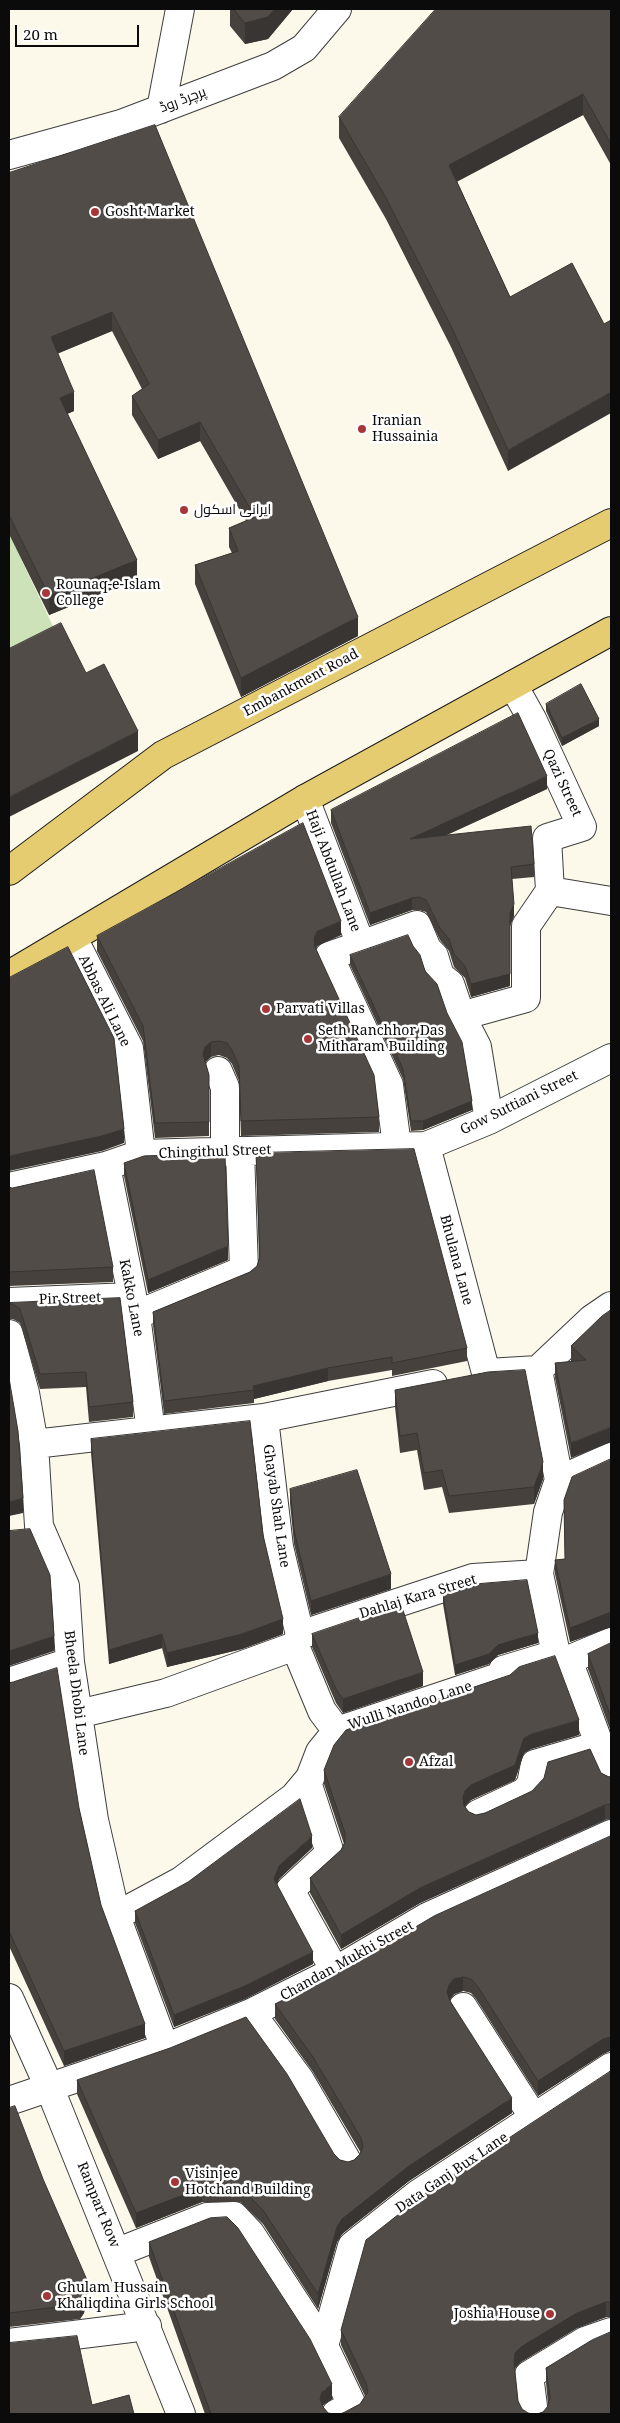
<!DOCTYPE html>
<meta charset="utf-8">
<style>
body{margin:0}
#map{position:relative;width:620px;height:2423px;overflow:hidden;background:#fcf9eb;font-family:"Noto Serif",serif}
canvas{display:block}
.frame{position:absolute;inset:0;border:10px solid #0b0b0b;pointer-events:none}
.scale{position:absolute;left:15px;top:25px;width:124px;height:22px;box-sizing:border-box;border:2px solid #0b0b0b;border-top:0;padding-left:6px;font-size:15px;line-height:18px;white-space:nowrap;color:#0b0b0b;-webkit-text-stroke:4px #fff;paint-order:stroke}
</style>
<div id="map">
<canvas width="620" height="2423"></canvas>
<div class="frame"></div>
<div class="scale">20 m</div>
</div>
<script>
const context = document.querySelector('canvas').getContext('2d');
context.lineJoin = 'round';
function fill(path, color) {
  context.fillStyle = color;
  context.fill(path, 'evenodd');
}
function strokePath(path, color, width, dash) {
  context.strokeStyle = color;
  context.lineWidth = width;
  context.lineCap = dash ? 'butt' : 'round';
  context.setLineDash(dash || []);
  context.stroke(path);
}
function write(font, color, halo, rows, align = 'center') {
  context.font = font + ' "Noto Serif",Cairo,serif';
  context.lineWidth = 5;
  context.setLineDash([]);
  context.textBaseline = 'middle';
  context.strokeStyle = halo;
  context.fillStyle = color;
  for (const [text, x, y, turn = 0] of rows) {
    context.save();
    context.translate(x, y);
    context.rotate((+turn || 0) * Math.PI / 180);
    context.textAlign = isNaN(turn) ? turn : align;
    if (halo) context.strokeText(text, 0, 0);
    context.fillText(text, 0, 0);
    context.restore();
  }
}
fill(new Path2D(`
 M9,527L22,561L61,643L9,669Z`), '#cee2b9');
const minor = new Path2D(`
 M161,109L180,9
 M9,155L121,124L273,66L304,48L337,9
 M305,799L361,945L329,956L389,1085L397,1146
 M550,891L611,901
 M73,938L129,1048L141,1154
 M361,945L417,925L427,949L434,956L440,976L450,984L461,1016L477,1047L489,1120
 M461,1016L526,998V926L550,891L547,838L582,827L532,719L513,685
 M218,1071L225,1087V1151
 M426,1146L486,1373
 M106,1166L136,1315L151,1432
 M9,1187L106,1166L141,1154L426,1146L489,1120L611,1058
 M9,1302L131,1297
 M136,1315L244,1270L240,1151
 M9,1334L25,1393L34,1444L39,1526L65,1586L70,1662L94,1820L116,1916L165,2048
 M538,1370L559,1480L548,1512L539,1574L556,1654L568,1660L611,1776
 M487,1373L538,1370L592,1319L611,1306
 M264,1418L279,1547L300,1635L295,1646L322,1711L337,1731
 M34,1444L264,1418L433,1384
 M559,1480L611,1457
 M300,1635L473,1578L539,1574
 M568,1660L611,1642
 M9,1682L70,1662
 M78,1714L166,1693L295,1646
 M307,1782L330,1853L290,1890L335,1971
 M478,1814L525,1792L531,1784L535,1764L600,1745
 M116,1916L181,1881L294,1797L310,1778L320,1752L337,1731L505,1675L503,1670L556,1654
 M9,1998L50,2089L181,2414
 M463,2007L534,2118
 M251,2013L300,2080L347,2161
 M9,2101L165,2048L251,2013L335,1971L427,1917L611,1834
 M118,2252L207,2217L234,2216L250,2233L324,2346
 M9,2343L147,2326
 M336,2414L352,2405L324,2346L352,2246L418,2194L611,2067
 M534,2414L529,2375L585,2341L611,2332`);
const major = new Path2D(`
 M9,871L163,755L611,523
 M9,975L305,799L611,631`);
strokePath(minor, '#3e3e3e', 30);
strokePath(major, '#1c1c1c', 30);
strokePath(minor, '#fff', 28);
strokePath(major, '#e6cc71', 28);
fill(new Path2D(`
 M230,9H293L268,39L245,44L230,26Z
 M611,9V165L583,115L457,181L510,297L508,471L451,347L386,219L339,138V117Z
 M155,125L358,636L241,697L195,584V565L232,553L229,547V528L246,521L200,441L158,459L132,415V396L142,389L112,331L57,354L74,411L67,414L137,579L49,615L9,534V173Z
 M546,704L599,726L562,746L546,711Z
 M547,789L446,835L534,864V877L512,879L514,916L510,926V986L471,997L465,978L454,967L449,951L440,940L426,912L419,910H412L370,925L331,823V810Z
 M341,935L317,946L316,949L379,1117V1132L241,1136L239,1081L232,1064L227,1058L219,1055L211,1057L205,1062L209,1075V1136L155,1138L143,1041L97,951V936Z
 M413,946L447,1013L472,1110L423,1130L411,1131L403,1079L350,965V955Z
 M256,1153L467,1348V1361L392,1376V1370L328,1381L254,1399V1403L164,1414L153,1325V1312L250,1272L257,1266L259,1258Z
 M124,1163L228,1260L148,1293L124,1176Z
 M9,1187L113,1267V1282L9,1286Z
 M120,1298L133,1402V1417L89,1422L86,1387L40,1389L20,1323L13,1319H9V1303Z
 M611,1310L571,1458L555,1378V1363L571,1362V1346Z
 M395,1390L543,1479L534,1504L449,1513L442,1487L424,1490L417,1450L400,1453L395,1407Z
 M91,1439L263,1535L283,1634L242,1649L167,1667L162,1648L109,1664L91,1453Z
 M611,1459V1627L570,1642L555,1574V1560L565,1559L564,1500Z
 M290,1489L391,1589L311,1615L294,1544L290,1503Z
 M443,1594L538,1643L498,1655L489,1664L455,1675L443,1604Z
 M312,1634L423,1686L343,1713L336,1703L312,1647Z
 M611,1643V1732L588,1669V1654Z
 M9,1683L79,1808L101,1905L145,2038L64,2066L9,1946Z
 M579,1735L531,1749L524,1753L515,1780L471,1800L465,1807L469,1812L476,1815L485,1813L601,1773L609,1777L611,1776V1819L605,1820L420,1903L341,1949L310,1893V1878L341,1850L344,1844L324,1784V1770Z
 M611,1836V2052L610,2051L603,2054L538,2096L476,1999L471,1993L463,1991L454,1994L450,2000L512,2113L409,2181L342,2234L337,2242L318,2309L263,2224L240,2202H202L136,2228L77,2094V2080L334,2154L340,2160L348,2162L354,2160L361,2153L313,2072L275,2019V2004Z
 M312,1848L279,1879L277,1884L313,1964L245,1999L174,2027L135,1923V1911Z
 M611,2071V2317H606L577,2328L521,2362L515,2368L343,2413L360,2404L365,2396L341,2345V2330Z
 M9,2108L87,2294L84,2313L80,2319L9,2327Z
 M149,2242L332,2399L322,2406L328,2413L334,2414H205L149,2257Z
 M611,2332L543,2412L548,2406V2404L546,2383V2368Z`), '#47413e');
fill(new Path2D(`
 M275,9H293L268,39L245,44V23Z
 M583,94V115L449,186V165Z
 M112,312V331L51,356V337Z
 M74,392V411L60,417V398Z
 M611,392V413L508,471V450Z
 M200,422V441L158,459V440Z
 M137,560V579L49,615V596Z
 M358,617V636L241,697V678Z
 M599,719V726L562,746V738Z
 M138,731V751L9,817V797Z
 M547,776V789L410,852V839Z
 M412,898V910L370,925V913Z
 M514,904V916L510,926V913Z
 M341,921V935L317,946L314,954V939L317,931Z
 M510,974V986L471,997V984Z
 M211,1042V1057L205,1062L203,1054L205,1047Z
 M472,1101V1110L423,1130V1121Z
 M124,1129V1143L102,1151L9,1171V1156Z
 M228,1246V1260L148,1293V1280Z
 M328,1368V1381L254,1399L253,1386Z
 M611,1427V1442L571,1458V1443Z
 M543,1462V1479L534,1504V1487Z
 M23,1498V1513L9,1516V1502Z
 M391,1574V1589L311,1615V1601Z
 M611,1612V1627L570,1642V1628Z
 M283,1619V1634L242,1649L167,1667V1653Z
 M538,1633V1643L498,1655L489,1664L455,1675V1665L498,1645Z
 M162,1634V1648L109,1664V1650Z
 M54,1636V1651L9,1666V1651Z
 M423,1672V1686L343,1713V1699Z
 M579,1720V1735L531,1749L524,1753L515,1780L471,1800L465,1805L463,1812V1797L465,1791L524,1738L531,1734Z
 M605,1805V1820L420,1903L341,1949V1935L420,1888Z
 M312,1836V1848L279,1879L274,1891V1879L279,1866Z
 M313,1952V1964L245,1999L174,2027V2015Z
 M463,1977V1991L454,1994L449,2000L447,1992L449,1985L454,1979Z
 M145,2024V2038L64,2066V2051Z
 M610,2037V2051L603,2054L538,2096V2081L603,2039Z
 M512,2098V2113L409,2181L342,2234L337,2242L318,2309V2294L337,2227L342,2219L409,2166Z
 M202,2188V2202L136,2228V2213Z
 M87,2280V2294L84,2313L80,2319V2304Z
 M606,2302V2317L577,2328L521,2362L515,2368L514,2377V2362L515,2353L521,2347L577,2313Z
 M332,2384V2399L322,2406L320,2399L322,2392Z`), '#393532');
const building = new Path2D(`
 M234,9H275L268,17L245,23Z
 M436,9H611V144L583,94L449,165L510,297L572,263L604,324L611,320V392L508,450L451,326L386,198L339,117Z
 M155,125L358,617L241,678L195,565L238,551L229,528L255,517L200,422L158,440L132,396L149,384L112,312L51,337L74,392L60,398L137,560L49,596L9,515V173Z
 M61,623L86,673L104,664L138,731L9,797V649Z
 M581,684L599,719L562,738L546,704Z
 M518,713L547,776L410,839L531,826L534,864L511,867L514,904L510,913V974L471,984L465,966L454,954L449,939L440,928L426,900L419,897L412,898L370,913L331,810Z
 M303,823L341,921L317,931L314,939L315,947L374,1075L379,1117L241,1121L239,1066L232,1050L227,1043L219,1041L211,1042L205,1047L203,1054L209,1075V1122L155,1123L143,1026L97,936Z
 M408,935L413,946L420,955L425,971L437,984L447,1013L462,1042L472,1101L423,1121H411L403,1069L350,955Z
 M68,947L114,1038L124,1129L102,1136L9,1156V978Z
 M414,1149L467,1348L392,1363V1357L328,1368L253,1386L254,1390L164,1401L153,1312L250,1272L257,1266L260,1257L256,1153Z
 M225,1154L228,1246L148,1280L124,1163L144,1156Z
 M94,1170L113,1267L9,1272V1187L12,1188Z
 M120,1298L133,1402L89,1407L86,1372L40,1374L20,1309L13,1304H9V1303Z
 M611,1310V1427L571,1443L555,1363L586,1360L571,1346L602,1316Z
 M525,1370L543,1462L534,1487L449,1496L442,1470L424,1473L417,1433L400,1436L395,1390L488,1372Z
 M9,1378L18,1431L23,1498L9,1502Z
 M250,1421L263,1535L283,1619L242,1634L167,1653L162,1634L109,1650L91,1439Z
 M611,1459V1612L570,1628L555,1560L565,1559L564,1500L572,1477Z
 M357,1470L391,1574L311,1601L294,1530L290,1489Z
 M30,1529L50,1575L54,1636L9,1651V1531Z
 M527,1580L538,1633L498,1645L489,1654L455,1665L443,1594L476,1584Z
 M401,1604L423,1672L343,1699L336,1689L312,1634Z
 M611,1643V1717L588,1654Z
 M555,1656L579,1720L531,1734L524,1738L515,1765L471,1785L465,1791L463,1797L464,1806L469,1812L476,1815L485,1813L532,1791L544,1778L548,1762L590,1749L601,1773L609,1777L611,1776V1804L605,1805L420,1888L341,1935L310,1878L341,1850L345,1842V1833L324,1770L334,1745L346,1730L510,1675L519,1667Z
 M57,1668L79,1808L101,1905L145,2024L64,2051L9,1931V1683L13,1682Z
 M300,1799L312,1836L279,1866L274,1879L313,1952L245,1986L174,2015L135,1911L188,1882Z
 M611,1836V2037H610L603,2039L538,2081L476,1984L471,1979L463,1977L454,1979L449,1985L447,1992L450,2001L512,2098L409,2166L342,2219L337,2227L318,2294L263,2210L240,2187L202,2188L136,2213L77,2080L170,2048L246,2017L287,2074L334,2154L340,2160L348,2162L354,2160L360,2154L363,2147L361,2138L313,2057L275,2004L343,1970L434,1916Z
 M611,2071V2302H606L577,2313L521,2347L515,2353L514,2362L518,2401L522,2409L528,2413L533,2414H338L343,2413L360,2404L368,2392L366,2383L341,2330L366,2240L427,2192Z
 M15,2106L43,2179L87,2280L84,2298L80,2304L9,2313V2108Z
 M227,2217L238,2228L310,2339L332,2384L322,2392L320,2399L323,2407L328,2413L334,2414H211L149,2242L210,2218Z
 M611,2332V2414H537L543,2412L548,2406L550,2397L546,2368L592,2340Z
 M77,2336L92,2405L129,2395L134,2414H9V2343Z`);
fill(building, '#524c48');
strokePath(building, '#393532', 1);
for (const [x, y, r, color] of [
 [95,212,5,"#a73639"],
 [362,429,5,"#a73639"],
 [184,510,5,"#a73639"],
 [46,593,5,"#a73639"],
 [266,1009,5,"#a73639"],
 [308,1039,5,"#a73639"],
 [409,1762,5,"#a73639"],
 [175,2182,5,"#a73639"],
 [47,2296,5,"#a73639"],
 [550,2314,5,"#a73639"]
]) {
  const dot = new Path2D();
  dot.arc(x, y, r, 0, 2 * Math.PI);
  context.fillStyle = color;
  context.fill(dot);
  strokePath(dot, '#fff', 2);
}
write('14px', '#0b0b0b', '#fff', [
 ["پرچرڈ روڈ",183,100,-21],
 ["Embankment Road",301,683,-28],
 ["Qazi Street",562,783,65],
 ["Haji Abdullah Lane",333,871,69],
 ["Abbas Ali Lane",104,1001,64],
 ["Gow Suttiani Street",519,1103,-26],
 ["Chingithul Street",215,1152,-2],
 ["Bhulana Lane",456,1260,75],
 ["Kakko Lane",131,1298,79],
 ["Pir Street",70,1299,-2],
 ["Ghayab Shah Lane",276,1506,82],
 ["Dahlaj Kara Street",418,1597,-17],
 ["Bheela Dhobi Lane",76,1693,83],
 ["Wulli Nandoo Lane",410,1706,-18],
 ["Chandan Mukhi Street",347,1961,-29],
 ["Data Ganj Bux Lane",452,2173,-34],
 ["Rampart Row",98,2205,68]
]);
write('14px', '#0b0b0b', '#fff', [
 ["Gosht Market",105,212],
 ["Iranian",372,421],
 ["Hussainia",372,437],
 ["ایرانی اسکول",194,510],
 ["Rounaq-e-Islam",56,585],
 ["College",56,601],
 ["Parvati Villas",276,1009],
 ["Seth Ranchhor Das",318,1031],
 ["Mitharam Building",318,1047],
 ["Afzal",419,1762],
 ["Visinjee",185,2174],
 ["Hotchand Building",185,2190],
 ["Ghulam Hussain",57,2288],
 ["Khaliqdina Girls School",57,2304],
 ["Joshia House",540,2314,"right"]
], 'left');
</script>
